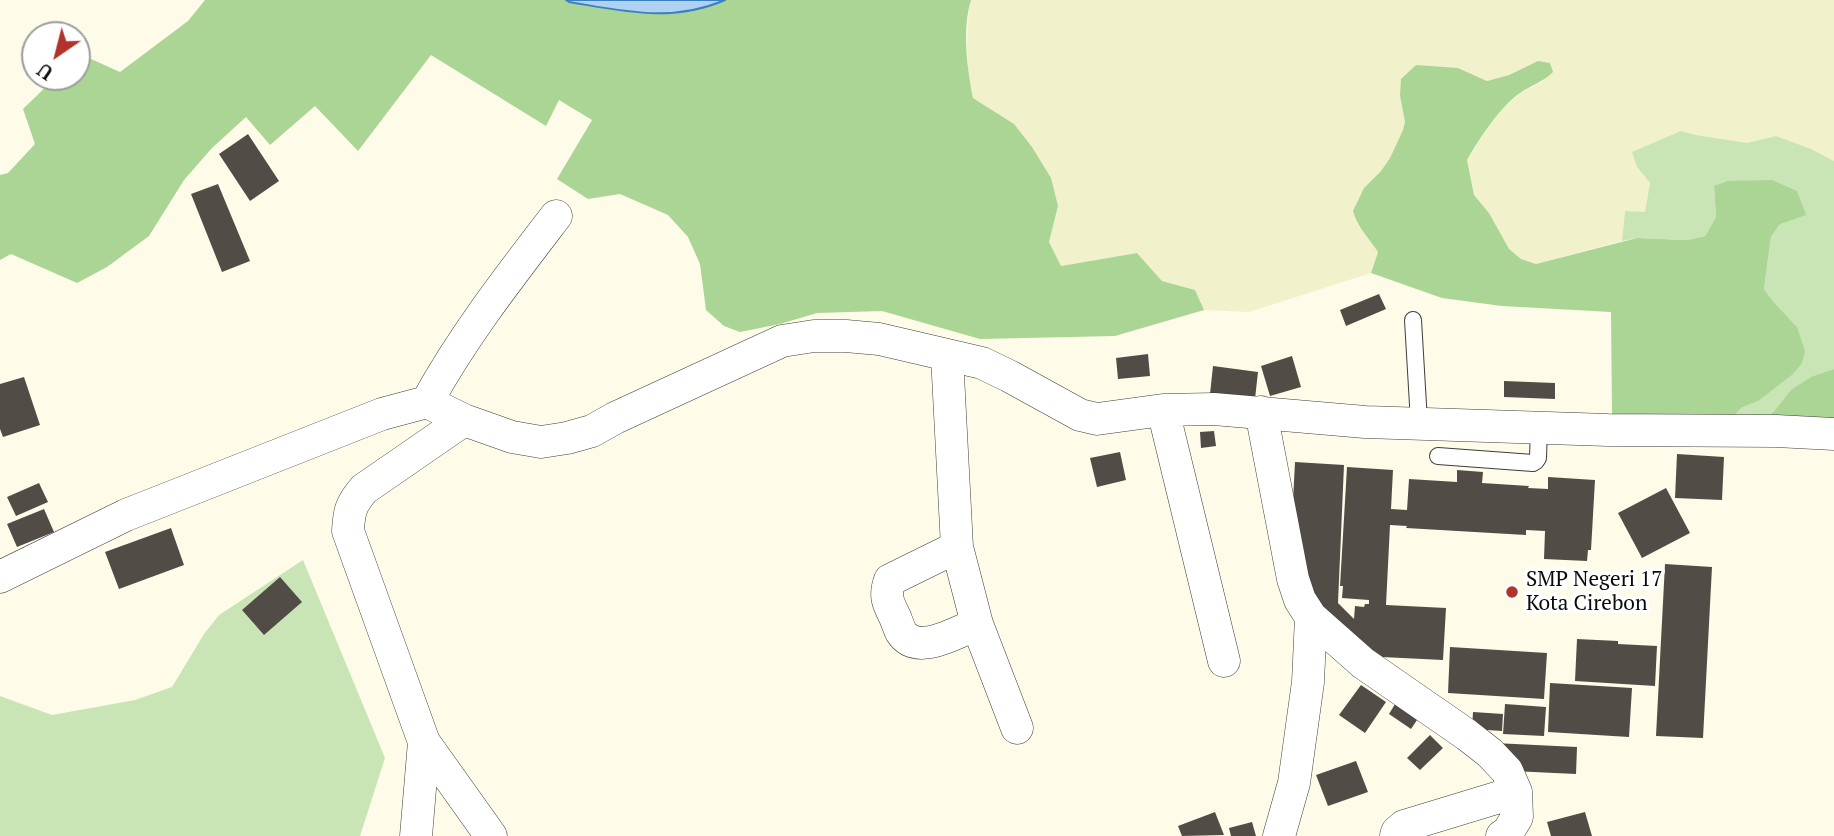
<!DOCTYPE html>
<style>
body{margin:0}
#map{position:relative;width:1834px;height:836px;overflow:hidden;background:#fefce8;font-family:"PT Serif",serif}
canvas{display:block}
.north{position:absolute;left:21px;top:21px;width:70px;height:70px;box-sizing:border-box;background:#fff;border:2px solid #9d9d9d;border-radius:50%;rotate:215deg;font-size:19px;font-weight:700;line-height:28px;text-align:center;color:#0a0a0a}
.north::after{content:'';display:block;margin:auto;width:24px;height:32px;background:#b1332b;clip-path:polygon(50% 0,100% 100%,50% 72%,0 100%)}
</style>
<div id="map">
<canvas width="1834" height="836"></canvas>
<div class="north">U</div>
</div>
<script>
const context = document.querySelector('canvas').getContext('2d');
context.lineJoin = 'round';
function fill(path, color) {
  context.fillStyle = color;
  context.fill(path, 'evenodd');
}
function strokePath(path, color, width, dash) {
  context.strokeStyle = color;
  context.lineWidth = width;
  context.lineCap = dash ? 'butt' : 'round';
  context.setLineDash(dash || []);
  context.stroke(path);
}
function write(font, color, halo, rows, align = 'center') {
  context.font = font + ' "PT Serif",serif';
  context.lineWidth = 7;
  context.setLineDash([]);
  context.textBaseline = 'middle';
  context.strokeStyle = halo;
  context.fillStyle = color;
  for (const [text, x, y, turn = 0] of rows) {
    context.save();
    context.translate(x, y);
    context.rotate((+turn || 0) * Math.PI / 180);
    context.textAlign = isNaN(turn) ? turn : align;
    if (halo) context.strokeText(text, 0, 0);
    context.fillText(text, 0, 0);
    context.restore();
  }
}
fill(new Path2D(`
 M971,0H1834V161L1810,149L1776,136L1747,143L1696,135L1681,131L1637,167L1650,183L1645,213L1625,211L1622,241L1536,264L1521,259L1508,249L1489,213L1474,195L1467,160L1486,130L1499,113L1520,93L1544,81L1538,61L1509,75L1487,81L1458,68L1400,96L1405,122L1403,130L1390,158L1381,171L1364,188L1357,224L1370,239L1378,252L1371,273L1249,312L1204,310L1195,290L1162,281L1137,253L1061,266L1049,242L1058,206L1014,124L973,98L968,74L967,41L969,7Z`), '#f1f1cb');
fill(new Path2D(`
 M1681,131L1696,135L1747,143L1776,136L1811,149L1834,161V369L1813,376L1767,420L1732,419L1741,408L1758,401L1797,327L1773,301L1764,289L1771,237L1780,224L1714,186L1716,217L1705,236L1687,240L1637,238L1622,241L1625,211L1645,212L1650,183L1637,167L1632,152Z
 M303,560L385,758L360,836H0V696L52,715L135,700L172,687L204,634L219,615Z`), '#c9e5b5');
fill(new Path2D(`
 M205,0H566L570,2C624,11 672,23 725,0H971C962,29 967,68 973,98L1014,124L1032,147L1051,178L1058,206L1049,242L1061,266L1137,253L1162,281L1195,290L1204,310L1115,336L980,339L882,311L817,313L780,324L740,332L724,326L706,310L700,264L688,237L668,215L620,194L588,199L557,179L592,120L559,100L546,126L431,55L358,151L315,106L270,145L246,117L212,148L184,180L149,236L107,267L77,283L11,254L0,260V175L8,173L35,144L23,109L56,77H77V57L80,54L120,72L188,21Z
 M1538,61L1550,63L1553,72C1542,83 1531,85 1520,93C1500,107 1479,139 1467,160L1474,195L1489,213L1509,249L1521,259L1536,264L1637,238L1687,240L1705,236L1716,217L1714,186L1728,181L1772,180L1797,191L1806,215L1780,224L1771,237L1764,289L1773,301L1797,327L1805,351L1802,363L1793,374L1758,401L1741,408L1732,419L1612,416L1611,312L1502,306L1442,298L1371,273L1378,252C1368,236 1358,229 1353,211L1364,188L1381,171L1390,158L1403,130L1405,122L1400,96L1401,79L1416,65L1458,68L1487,81L1509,75Z
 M1834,369V421L1767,420L1792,389L1813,376Z`), '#abd595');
const water = new Path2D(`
 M566,0H725C672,23 624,11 569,2Z`);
fill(water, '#b0d2f2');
strokePath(water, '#3c80c4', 2);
fill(new Path2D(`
 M248,134L279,181L250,201L219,154Z
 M218,184L250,261L222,272L191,194Z
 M1379,294L1386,309L1346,326L1340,310Z
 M1148,354L1150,376L1118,379L1116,358Z
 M1292,356L1301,387L1270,396L1261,366Z
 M1213,366L1258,372L1255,399L1210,394Z
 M24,377L40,425L3,437L0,429V384Z
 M1504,381L1555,383V399L1504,397Z
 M1214,431L1216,446L1201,448L1200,432Z
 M1120,452L1126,480L1097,487L1090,458Z
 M1677,454L1724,457L1722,500L1675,498Z
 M1295,462L1344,465L1338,603L1354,619L1355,606L1364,607L1365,604H1369V600L1342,598L1343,586H1340L1347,467L1393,470L1391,509L1407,510L1409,479L1457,482V470L1483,472L1482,483L1529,486L1528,488L1548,489V477L1595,480L1591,550H1588L1587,561L1544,559L1545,531L1526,530V535L1406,528L1407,526L1390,525L1386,605L1446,608L1443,660L1361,656L1353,641L1303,588L1296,564L1299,522L1292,521Z
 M39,483L48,502L16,516L7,497Z
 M1666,488L1690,533L1642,558L1618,513Z
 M44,509L54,532L17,547L7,524Z
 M171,528L184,565L119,589L105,552Z
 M1665,564L1712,567L1703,738L1656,736Z
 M280,577L302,602L264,635L242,610Z
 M1577,639L1618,641V644L1657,646L1655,686L1575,681Z
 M1450,647L1547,653L1544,699L1448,693Z
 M1550,683L1632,688L1629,737L1548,732Z
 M1361,685L1386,702L1365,733L1339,715Z
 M1400,696L1423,711L1411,729L1389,714Z
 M1505,704L1546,707L1544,736L1503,734Z
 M1473,712L1503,714L1502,731L1472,729Z
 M1430,735L1443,748L1420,770L1407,758Z
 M1494,743L1577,747L1576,774L1512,771Z
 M1356,761L1368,792L1328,806L1316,775Z
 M1215,812L1224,835L1182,836L1178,826Z
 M1585,812L1592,836H1551L1547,822Z
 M1252,822L1256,836H1231L1229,828Z`), '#524c47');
const service = new Path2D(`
 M1413,320L1419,422
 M1438,456L1533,463L1536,461L1538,458L1539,427`);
const minor = new Path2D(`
 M947,356L957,547L977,624L1017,728
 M427,402C463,336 510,276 556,216
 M1163,410L1224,661
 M1261,412L1293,579L1300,600L1311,617L1363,663L1467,735L1490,753L1507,771L1516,792L1517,817L1508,832L1502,836
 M464,420L364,489C351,504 349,511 348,531L424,742L491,836
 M957,547L890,580C884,596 888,603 895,617C897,622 899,628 901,632C917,657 957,632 977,624
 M0,577L126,515L382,414L427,402L464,420L512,437L541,442L567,438L592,431L615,418L782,341L814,336H846L879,339L982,363L1009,376L1080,415L1097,419L1163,410L1214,409L1365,422L1608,430L1776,431L1834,434
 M416,836L424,742
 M1279,836L1294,783L1308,682L1311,617
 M1396,836L1397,832L1404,826L1516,792`);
strokePath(service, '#3d3d3d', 18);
strokePath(minor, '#3d3d3d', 33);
strokePath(service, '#fff', 16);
strokePath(minor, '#fff', 32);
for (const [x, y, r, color] of [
 [1512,592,7,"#b1332b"]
]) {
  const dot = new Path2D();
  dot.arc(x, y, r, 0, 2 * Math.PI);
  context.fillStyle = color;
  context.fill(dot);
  strokePath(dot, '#fff', 2.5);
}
write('21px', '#0a0a0a', '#fff', [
 ["SMP Negeri 17",1526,580],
 ["Kota Cirebon",1526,604]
], 'left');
</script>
